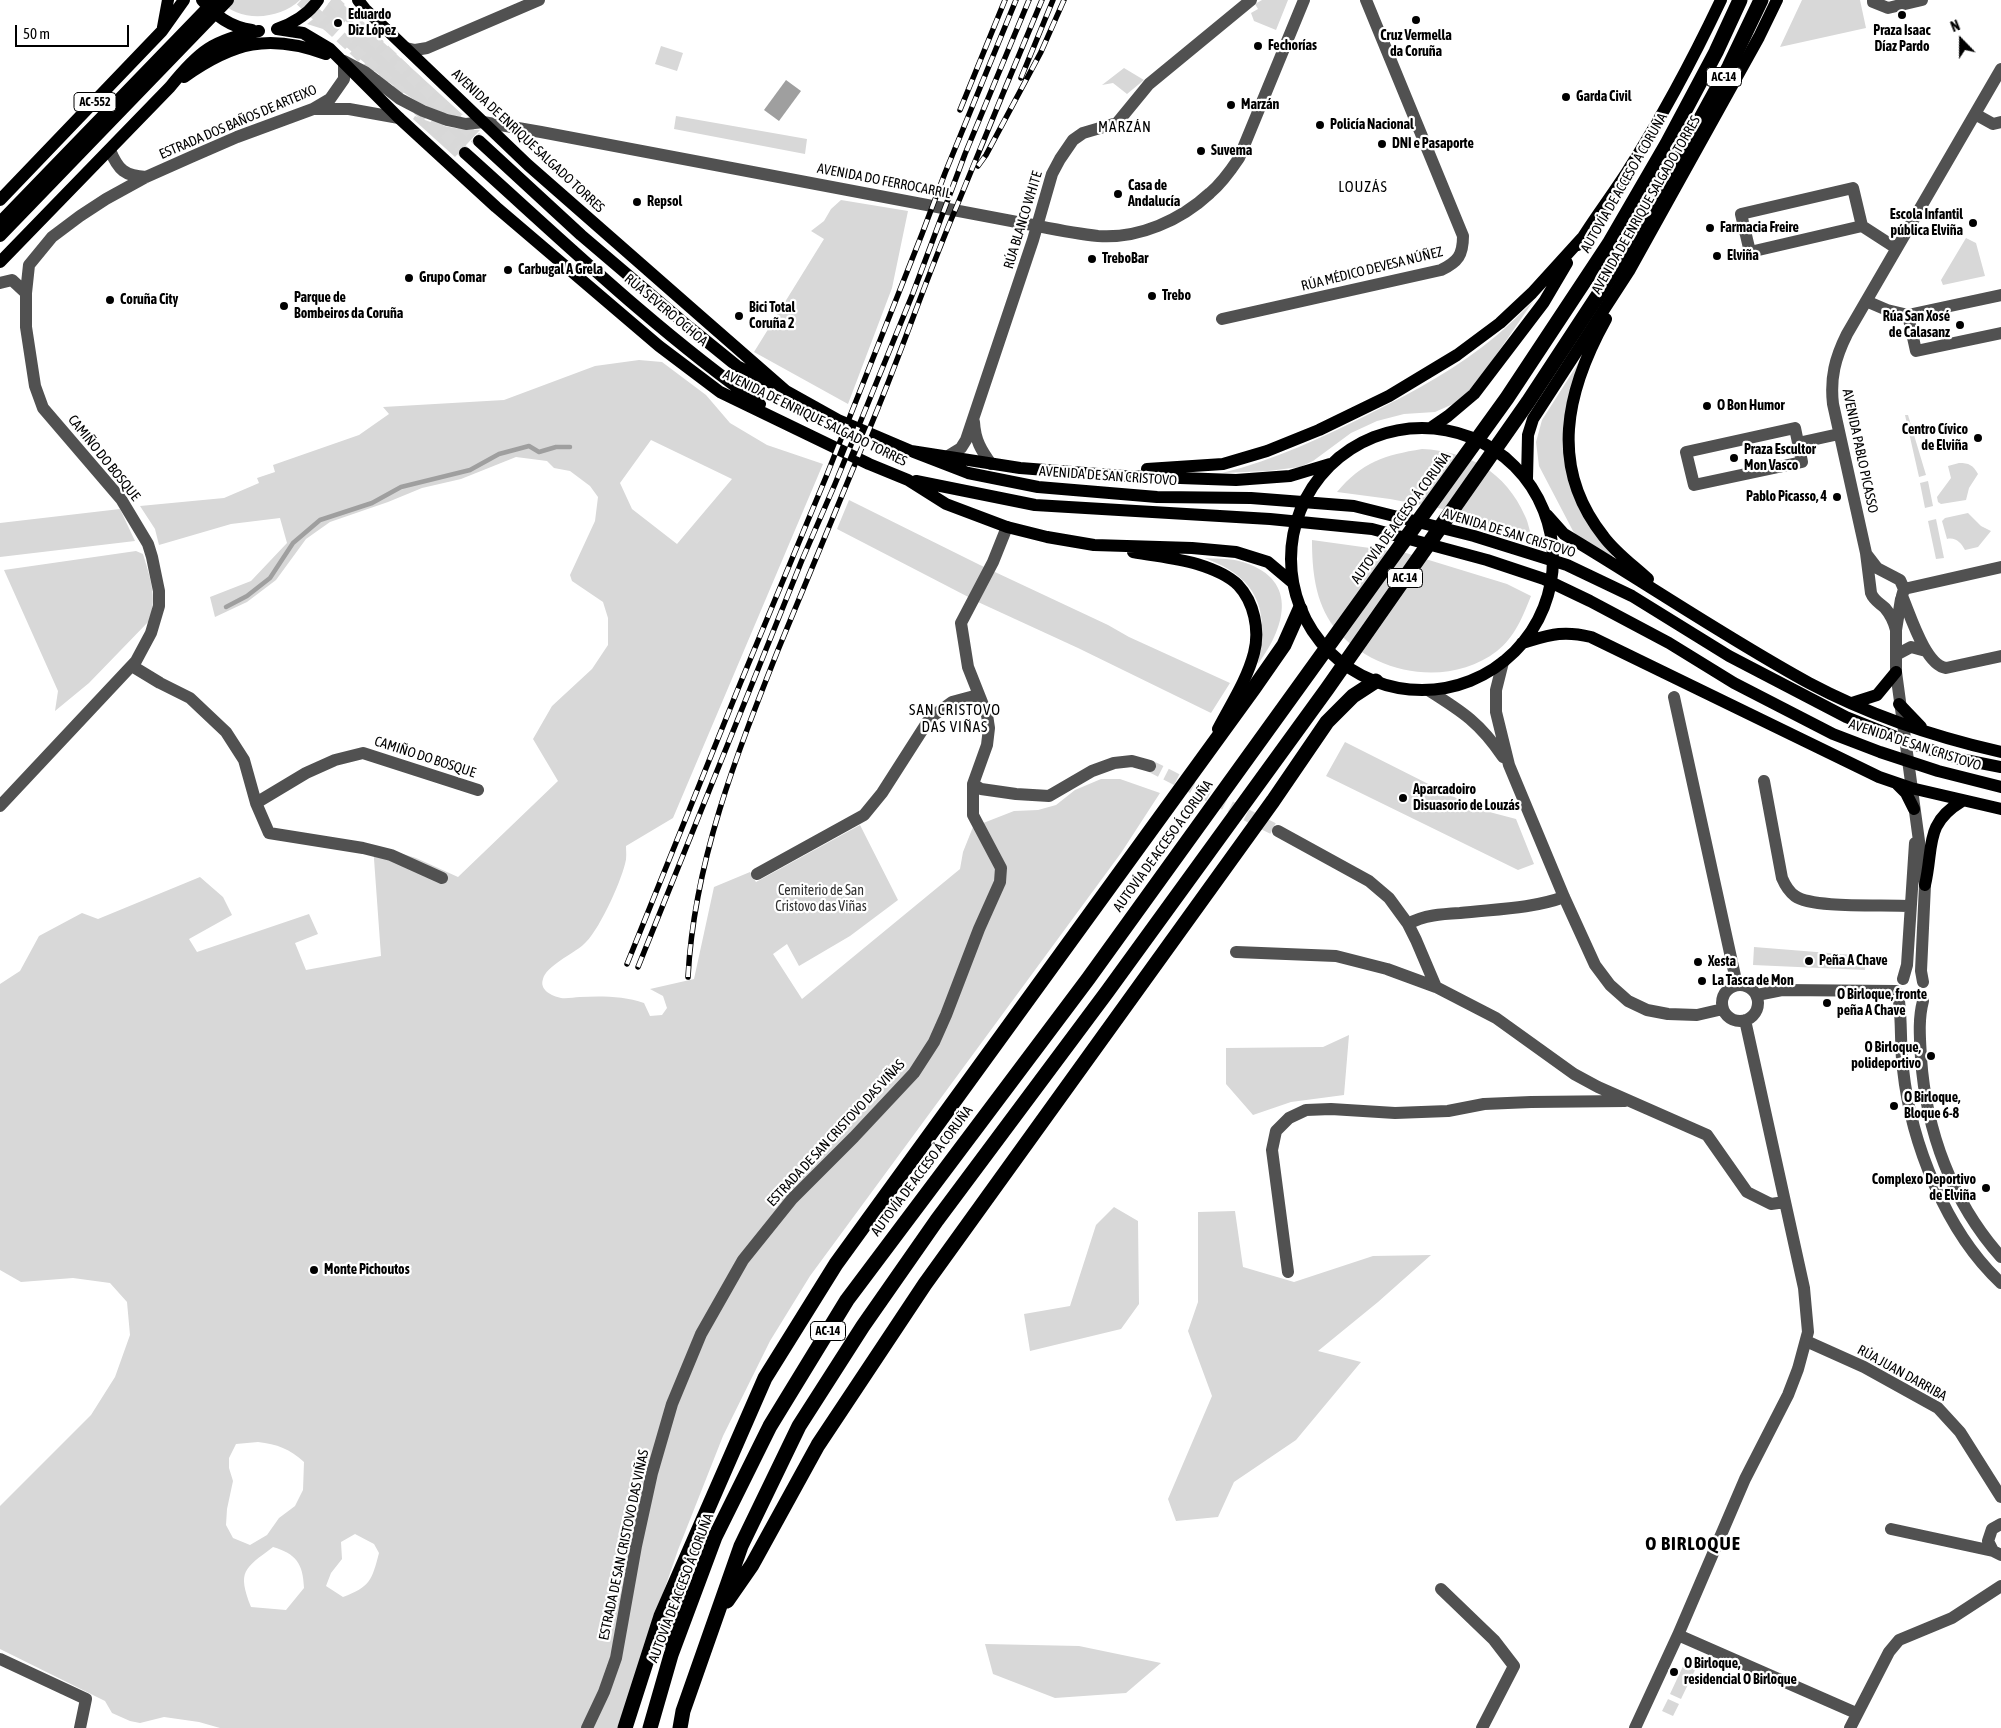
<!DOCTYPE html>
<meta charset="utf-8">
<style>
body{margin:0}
#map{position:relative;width:2001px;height:1728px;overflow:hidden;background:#fff;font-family:"Asap Condensed",sans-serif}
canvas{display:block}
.north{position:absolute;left:1936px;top:15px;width:50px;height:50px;-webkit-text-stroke:4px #fff;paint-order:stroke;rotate:338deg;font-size:14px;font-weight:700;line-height:20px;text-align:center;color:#000}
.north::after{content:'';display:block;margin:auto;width:18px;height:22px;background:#000;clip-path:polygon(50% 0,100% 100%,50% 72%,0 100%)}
.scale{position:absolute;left:15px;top:25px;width:114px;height:22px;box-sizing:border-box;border:2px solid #000;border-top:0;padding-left:6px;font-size:15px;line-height:18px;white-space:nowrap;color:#000;-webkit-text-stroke:4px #fff;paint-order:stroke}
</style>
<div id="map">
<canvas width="2001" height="1728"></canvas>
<div class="north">N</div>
<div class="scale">50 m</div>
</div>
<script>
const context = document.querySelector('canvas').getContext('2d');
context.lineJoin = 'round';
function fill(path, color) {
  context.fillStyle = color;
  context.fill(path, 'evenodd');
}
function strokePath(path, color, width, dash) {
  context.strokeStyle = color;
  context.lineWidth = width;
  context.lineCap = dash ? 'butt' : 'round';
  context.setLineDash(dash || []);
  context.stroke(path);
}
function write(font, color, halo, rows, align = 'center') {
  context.font = font + ' "Asap Condensed",sans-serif';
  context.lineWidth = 4.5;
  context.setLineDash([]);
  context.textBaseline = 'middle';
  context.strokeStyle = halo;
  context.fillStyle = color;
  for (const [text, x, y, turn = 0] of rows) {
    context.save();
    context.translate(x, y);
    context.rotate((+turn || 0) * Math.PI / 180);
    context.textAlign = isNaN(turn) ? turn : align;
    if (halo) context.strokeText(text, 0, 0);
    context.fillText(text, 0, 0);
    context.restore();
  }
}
fill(new Path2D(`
 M219,0H300C279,20 239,23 219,0Z
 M331,0H339L352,13L333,36L323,29L307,24L322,12Z
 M1262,0H1288L1276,30L1254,21L1251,13L1258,9L1255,4Z
 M1802,0H1860L1866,28L1780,47Z
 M360,21L463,115C456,114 450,114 443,113C413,105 365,64 342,43Z
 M661,46L683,53L677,71L655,64Z
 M1124,68L1144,80L1127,94L1113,83L1102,85Z
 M415,116C436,125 456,130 480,130L455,157L413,119Z
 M676,116L807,139L805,154L674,129Z
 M841,200L908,211L892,288L848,404L754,352L824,239L811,231L824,221L831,209Z
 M1966,238L1976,243L1985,276L1943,285L1941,280Z
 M1534,300L1490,364L1463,398L1453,404L1435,412L1404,414L1377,421L1351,433L1313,461L1300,467L1268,471L1222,473C1275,460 1324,437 1373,412C1415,391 1459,367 1496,336C1509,325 1522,312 1534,300Z
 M639,360L662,362L706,395L730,423L767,445L823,464L673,818L626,846C626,852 627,858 625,864C620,884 598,933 583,945C573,954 546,966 543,979C539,990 552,996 561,998C567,999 574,997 580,997C601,996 624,996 644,1003L650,1016L662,1015L667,1008L663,996L650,989L694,979L714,887L750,872L756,882L860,825L898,900L850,936L799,966L787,944L773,954L802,999L960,869L963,852L973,827L1014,811L1038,810L1056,805L1075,790L1101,779H1120L1160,793L1121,853L810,1276L770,1341L723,1436L678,1550L637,1669L618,1728H220L199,1722L164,1717L140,1723L130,1721L112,1713L105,1701L0,1649V1506L91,1415L115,1377L130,1335L127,1302L110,1283L73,1278L21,1282L0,1270V984L20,971L39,936L82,913L98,919L200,877L223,897L232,915L189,939L197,952L309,914L318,934L295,943L306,970L381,956L373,845L416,858L458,877L558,781L533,739L552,706L592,669L608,645V618L603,602L572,581L570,575L595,521L598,497L590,486L570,471L554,468L547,461L516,457L461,479L422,488L388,502L330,522L306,539L276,580L247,602L215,617L210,597L251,581L287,543L280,518L231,524L159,545L155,529L140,506L224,498L259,483L257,478L275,472L273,465L359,435L389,414L383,407L504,400L595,366ZM651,440L732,479L677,544L632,509L620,483ZM258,1442C277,1444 290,1449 304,1462L303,1490L295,1506L279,1518L267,1535L250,1545L233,1538L226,1525L227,1509L233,1481L229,1468V1458L236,1444ZM355,1534L374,1544L379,1553C372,1580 370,1587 343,1597L326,1586L331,1573L342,1559L341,1542ZM273,1547C296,1554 303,1563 304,1588L286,1610L251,1607C237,1571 244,1569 273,1547Z
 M1579,362L1573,381L1568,468L1613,555L1611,559L1579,538L1573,531L1539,466L1536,442L1542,420Z
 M1905,415H1908L1926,475L1919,477Z
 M1422,449C1468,451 1506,472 1525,516C1529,524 1530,534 1533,542L1443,509L1390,499L1337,492C1362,462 1385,455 1422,449Z
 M1959,463C1969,463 1973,465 1978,474L1969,488L1966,500L1941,504L1938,502L1937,497L1951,478L1948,466Z
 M1928,481L1933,506L1925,508L1920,483Z
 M849,500L980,565L1108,625L1129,637L1230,683L1211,713L1078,648L978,602L837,529Z
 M120,509L135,541L0,557V523Z
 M1968,513L1981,526L1991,531L1978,547L1965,550C1961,543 1956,537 1947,539L1942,521L1945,518Z
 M1936,519L1944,558L1936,559L1928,521Z
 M1312,540L1406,553L1507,584L1531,596C1523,616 1515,637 1497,651C1448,689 1371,674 1334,627C1315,602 1312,570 1312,540Z
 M136,551L143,554C150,577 157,596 150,620L89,683L55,711L58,691L4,570Z
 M1204,558C1215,559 1228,558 1239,561C1299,577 1287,625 1258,664C1270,610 1258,577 1204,558Z
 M1345,742L1478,809L1516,819L1534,864L1518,870L1326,776Z
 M1754,947L1866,956L1865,970L1753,965Z
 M1349,1035L1344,1095L1291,1102L1253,1115L1226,1084V1048L1323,1047Z
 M1114,1207L1138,1221L1139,1304L1121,1329L1030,1351L1024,1314L1070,1306L1096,1225Z
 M1235,1211L1243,1267L1294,1282L1373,1256L1431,1255L1378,1302L1318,1351L1361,1362L1296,1440L1234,1482L1218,1517L1176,1521L1168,1499L1212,1396L1188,1331L1198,1302V1212Z
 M985,1644L1079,1646L1161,1663L1126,1693L1055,1698L993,1674Z
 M1684,1664L1695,1670L1681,1699L1670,1694Z
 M1668,1699L1679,1704L1673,1716L1662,1711Z`), '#d8d8d8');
fill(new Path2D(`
 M786,80L801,91L779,121L764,110Z`), '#9f9f9f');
strokePath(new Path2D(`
 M226,607L247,596L270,578L293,543L320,520L372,503L401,487L470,470L499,454L529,446L539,452L556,447H570`), '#9f9f9f', 4.5);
strokePath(new Path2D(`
 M1150,766L1278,831`), '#d9d9d9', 12, [12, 6]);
strokePath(new Path2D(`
 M301,0L403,95
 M332,0L479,141
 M418,109L465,153`), '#d9d9d9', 12, [12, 6]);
strokePath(new Path2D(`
 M1873,0V2L1888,8L1922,0
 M406,48L415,50L427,48L539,0
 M344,61L365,72L400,99L423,111L447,120L466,124L483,122L541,132L1038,226C1058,230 1078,234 1098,236C1139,239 1181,220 1210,193C1222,183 1231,170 1239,158L1304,0
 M313,109H349L399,118
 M1975,114L1993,124L2001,122
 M110,150C118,170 125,176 146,177
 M1853,188L1862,226L1750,252L1741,214Z
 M1862,226L1896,248
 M0,283L12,280L26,293
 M1866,301L1887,310L1908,315L2001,295
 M1908,315L1916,351L2001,333
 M1222,319L1441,270C1458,262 1463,255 1463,236L1366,0
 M974,422C975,440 981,450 991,464
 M1795,428L1802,462L1694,485L1686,452Z
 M1798,443L1839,434
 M948,456L961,448L966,440L1033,240L1052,174L1060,159L1073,140L1083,133L1117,123L1149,84L1251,0
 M1867,555L1877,568L1900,580L1904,589L1902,596
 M1904,589L2001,567
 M1902,596C1910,614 1925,665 1946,668L2001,656
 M1901,599L1896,630V672L1925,885L1921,971L1923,982
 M1896,630C1894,622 1891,615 1885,608C1880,603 1874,601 1871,593L1866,553L1833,404C1830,378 1835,358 1847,334L2001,69
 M1896,655L1911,647L1926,651
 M1503,662L1496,690V712L1509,765L1564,897L1595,965L1610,985L1628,1001L1647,1010L1668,1014L1697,1015L1723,1009
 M132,666L160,683L190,698L226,732L244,760L256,803L269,833L363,848L391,855L442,878
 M1428,690C1463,712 1480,723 1503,757
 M1674,697L1737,985
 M1764,781L1782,878C1785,885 1788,891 1795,896C1813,909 1886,904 1910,906
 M973,784L981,789L1016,794L1049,796L1092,771L1114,763L1132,761L1150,766
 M256,803L306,773L335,760L363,753L478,790
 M0,806L136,661L151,633L159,606V591L152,557L148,544L121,499L43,408L35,386L26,327V293L29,265L52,237L80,216L106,199L146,177L191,157L237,137L313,109L330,99L344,79V61
 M1278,831L1369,881L1389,898L1408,924L1416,940L1436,987
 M757,874L864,815L882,793L930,718L952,702L978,695
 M1408,924C1424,915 1442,914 1460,913C1494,909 1531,909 1564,897
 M1236,952L1336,956L1387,969L1436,987L1496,1018L1574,1074L1598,1087L1707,1135L1747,1192L1771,1204L1785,1202
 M1903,979L1907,965L1915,843
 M1722 1003a18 18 0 1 1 36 0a18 18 0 1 1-36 0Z
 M1757,995L1782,990L1896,991
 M1899,1001C1902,1024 1900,1047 1903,1069C1911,1143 1946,1232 2001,1283
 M1923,1001C1918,1020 1920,1039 1921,1058C1926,1131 1952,1202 2001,1257
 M1288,1272L1272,1150L1276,1131L1289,1118L1306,1110L1331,1109L1395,1113L1448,1111L1484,1104L1531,1102L1625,1101
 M1806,1341L1864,1367L1938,1408L1960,1432L2001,1497
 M2001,1524L1992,1529L1988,1541L1993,1551L2001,1555
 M1891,1529L1993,1551
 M1441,1589L1494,1640L1514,1666L1482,1728
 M1678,1635L1856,1713
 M0,1659L86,1699L80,1728
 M587,1728L604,1692L616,1658L636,1546L652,1473L672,1404L701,1334L743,1260L792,1199L854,1137L914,1073L934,1042L946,1015L979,929L1000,882L1001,868L973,815V784L987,745L989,728L987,715L968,667L961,623L993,562L1007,527
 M1635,1728L1678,1635L1745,1479L1788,1395L1798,1369L1808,1332L1804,1288L1745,1020
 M1850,1728L1889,1652L1899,1640L1952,1618L2001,1586`), '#515151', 12);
strokePath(new Path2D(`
 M202,0C216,16 230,27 252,30
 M358,0L365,9L528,165L699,315L786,391L838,420L911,451L1020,468L1124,476L1236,480L1290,476L1330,464
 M163,27L168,0
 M277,29L303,33L330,49L399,118L496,207L659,346L720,392L869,464L908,480L946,504L1007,527L1047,537L1094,545L1192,548L1236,552L1268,562L1293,583
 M277,29C294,23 308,15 318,0
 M184,77C233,42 269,33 326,54
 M479,141L581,235L689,327L737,366L771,383
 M465,153C561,239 655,330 760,404
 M0,200L162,31L184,0
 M0,222L215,0
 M0,236L228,0
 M1578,245C1593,220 1611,197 1627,172C1662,117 1693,59 1721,0
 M0,262L170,87C199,51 213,40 259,31
 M1606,319C1566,391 1548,467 1604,537C1616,553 1634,566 1648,579
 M1432,427L1448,416L1474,394L1544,302L1567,263
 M1291 559a131 131 0 1 1 262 0a131 131 0 1 1-262 0Z
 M911,451L968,473L1038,487L1157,497L1251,498L1354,506L1474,536L1567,565L1632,596L1729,656L1846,717L1916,745L1960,759L2001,767
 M1147,469L1223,464L1267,451L1319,430L1389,396L1457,355L1500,323L1532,293L1582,238
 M1527,479L1528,435L1533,419L1629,271L1759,37L1777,0
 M916,481L1035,505L1270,519L1372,529L1487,560L1544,579L1590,601L1669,643L1734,683L1833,734L1880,752L1938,771L2001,787
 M1547,515L1564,534C1646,583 1725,637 1809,683C1869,715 1935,737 2001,752
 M1133,552C1154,556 1177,558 1197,564C1210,568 1228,575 1238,585C1254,602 1260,630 1254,653C1247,680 1231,704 1218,729
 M1522,643C1550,635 1562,630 1591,637L1879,777L1911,788L2001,809
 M1852,703L1877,695L1896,672
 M1899,704L1921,727
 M1897,784L1906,793L1914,809
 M1925,885C1934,846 1924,824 1962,801`), '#000', 12);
strokePath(new Path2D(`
 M727,1601L752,1565L818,1445L925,1284L1273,801L1327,722L1353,696L1376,681
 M666,1641L684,1585
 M625,1728L661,1616L765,1378L836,1264L1254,688L1284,645L1300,609
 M650,1728L671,1655L715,1537L770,1426L847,1300L1088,979L1507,398L1609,244L1667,144L1716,52L1740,0
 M680,1728L683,1711L741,1546L799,1426L863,1326L937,1220L1107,992L1327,689L1528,402L1633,242L1729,67L1761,0`), '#000', 15);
const rail = new Path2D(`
 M1021,78L1053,0
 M960,110L1005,0
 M978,166L986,155L1041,52L1064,0
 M627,964L740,684L826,477L922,234L945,173L1016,0
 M638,967L802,560L835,484L913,293L965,154L1029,0
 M688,977C694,862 736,756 778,650C811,570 845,489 878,408C905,342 928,274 956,208C984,139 1013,69 1042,0`);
strokePath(rail, '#000', 5.5);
strokePath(rail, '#fff', 4, [11]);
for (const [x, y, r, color] of [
 [1902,15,5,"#000"],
 [1416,20,5,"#000"],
 [338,23,5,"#000"],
 [1258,46,5,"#000"],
 [1566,97,5,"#000"],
 [1231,105,5,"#000"],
 [1320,125,5,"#000"],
 [1382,144,5,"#000"],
 [1201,151,5,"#000"],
 [1118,194,5,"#000"],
 [637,202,5,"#000"],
 [1973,223,5,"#000"],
 [1710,228,5,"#000"],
 [1717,256,5,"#000"],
 [1092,259,5,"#000"],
 [508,270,5,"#000"],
 [409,278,5,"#000"],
 [1152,296,5,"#000"],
 [110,300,5,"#000"],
 [284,306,5,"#000"],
 [739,316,5,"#000"],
 [1960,325,5,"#000"],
 [1707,406,5,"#000"],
 [1978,438,5,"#000"],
 [1734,458,5,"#000"],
 [1837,497,5,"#000"],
 [1403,798,5,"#000"],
 [1809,961,5,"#000"],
 [1698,962,5,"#000"],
 [1702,981,5,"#000"],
 [1827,1003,5,"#000"],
 [1931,1056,5,"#000"],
 [1894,1106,5,"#000"],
 [1986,1188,5,"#000"],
 [314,1270,5,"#000"],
 [1674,1672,5,"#000"]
]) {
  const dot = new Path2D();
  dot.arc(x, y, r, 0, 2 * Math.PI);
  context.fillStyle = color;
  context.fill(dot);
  strokePath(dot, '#fff', 2);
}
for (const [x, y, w] of [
 [1724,77,35],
 [95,102,42],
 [1405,578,35],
 [828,1331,35]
]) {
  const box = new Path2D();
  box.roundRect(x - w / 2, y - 9.5, w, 19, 4);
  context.fillStyle = '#fff';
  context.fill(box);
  strokePath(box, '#000', 1);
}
write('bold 12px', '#000', null, [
 ["AC-14",1724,77],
 ["AC-552",95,102],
 ["AC-14",1405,578],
 ["AC-14",828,1331]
]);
write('bold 14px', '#000', '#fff', [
 ["Eduardo",348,15],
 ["Diz López",348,31],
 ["Praza Isaac",1902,31,"center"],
 ["Díaz Pardo",1902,47,"center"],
 ["Cruz Vermella",1416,36,"center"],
 ["da Coruña",1416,52,"center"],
 ["Fechorías",1268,46],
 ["Garda Civil",1576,97],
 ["Marzán",1241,105],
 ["Policía Nacional",1330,125],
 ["DNI e Pasaporte",1392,144],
 ["Suvema",1211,151],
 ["Casa de",1128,186],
 ["Andalucía",1128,202],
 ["Repsol",647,202],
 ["Escola Infantil",1963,215,"right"],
 ["pública Elviña",1963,231,"right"],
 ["Farmacia Freire",1720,228],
 ["Elviña",1727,256],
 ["TreboBar",1102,259],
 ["Carbugal A Grela",518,270],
 ["Grupo Comar",419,278],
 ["Trebo",1162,296],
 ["Parque de",294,298],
 ["Bombeiros da Coruña",294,314],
 ["Coruña City",120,300],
 ["Bici Total",749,308],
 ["Coruña 2",749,324],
 ["Rúa San Xosé",1950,317,"right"],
 ["de Calasanz",1950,333,"right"],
 ["O Bon Humor",1717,406],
 ["Centro Cívico",1968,430,"right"],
 ["de Elviña",1968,446,"right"],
 ["Praza Escultor",1744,450],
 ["Mon Vasco",1744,466],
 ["Pablo Picasso, 4",1827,497,"right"],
 ["Aparcadoiro",1413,790],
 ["Disuasorio de Louzás",1413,806],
 ["Peña A Chave",1819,961],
 ["Xesta",1708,962],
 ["La Tasca de Mon",1712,981],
 ["O Birloque, fronte",1837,995],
 ["peña A Chave",1837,1011],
 ["O Birloque,",1921,1048,"right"],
 ["polideportivo",1921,1064,"right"],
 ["O Birloque,",1904,1098],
 ["Bloque 6-8",1904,1114],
 ["Complexo Deportivo",1976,1180,"right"],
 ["de Elviña",1976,1196,"right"],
 ["Monte Pichoutos",324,1270],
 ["O Birloque,",1684,1664],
 ["residencial O Birloque",1684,1680]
], 'left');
write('14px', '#000', '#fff', [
 ["ESTRADA DOS BAÑOS DE ARTEIXO",238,122,-23],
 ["AVENIDA DE ENRIQUE SALGADO TORRES",528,141,43],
 ["AVENIDA DO FERROCARRIL",884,181,11],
 ["AUTOVÍA DE ACCESO Á CORUÑA",1624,183,-60],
 ["AVENIDA DE ENRIQUE SALGADO TORRES",1646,205,-60],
 ["RÚA BLANCO WHITE",1023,220,-73],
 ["RÚA MÉDICO DEVESA NÚÑEZ",1372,269,-14],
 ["RÚA SEVERO OCHOA",666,310,40],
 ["AVENIDA DE ENRIQUE SALGADO TORRES",815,418,26],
 ["AVENIDA PABLO PICASSO",1860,451,78],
 ["CAMIÑO DO BOSQUE",104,458,51],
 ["AVENIDA DE SAN CRISTOVO",1108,476,4],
 ["AUTOVÍA DE ACCESO Á CORUÑA",1401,518,-54],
 ["AVENIDA DE SAN CRISTOVO",1509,533,17],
 ["AVENIDA DE SAN CRISTOVO",1915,745,18],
 ["CAMIÑO DO BOSQUE",425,757,18],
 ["AUTOVÍA DE ACCESO Á CORUÑA",1163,846,-54],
 ["ESTRADA DE SAN CRISTOVO DAS VIÑAS",836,1133,-47],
 ["AUTOVÍA DE ACCESO Á CORUÑA",922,1171,-53],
 ["RÚA JUAN DARRIBA",1902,1373,29],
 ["ESTRADA DE SAN CRISTOVO DAS VIÑAS",624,1545,-78],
 ["AUTOVÍA DE ACCESO Á CORUÑA",681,1588,-69]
]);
write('14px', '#2f2f2f', '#fff', [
 ["Cemiterio de San",821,891],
 ["Cristovo das Viñas",821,907]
]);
context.letterSpacing = '1px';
write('15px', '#000', '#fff', [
 ["MARZÁN",1125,127],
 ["LOUZÁS",1363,187],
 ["SAN CRISTOVO",955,710],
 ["DAS VIÑAS",955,727]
]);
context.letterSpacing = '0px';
context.letterSpacing = '1px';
write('bold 19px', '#000', '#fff', [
 ["O BIRLOQUE",1693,1544]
]);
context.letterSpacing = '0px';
</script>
